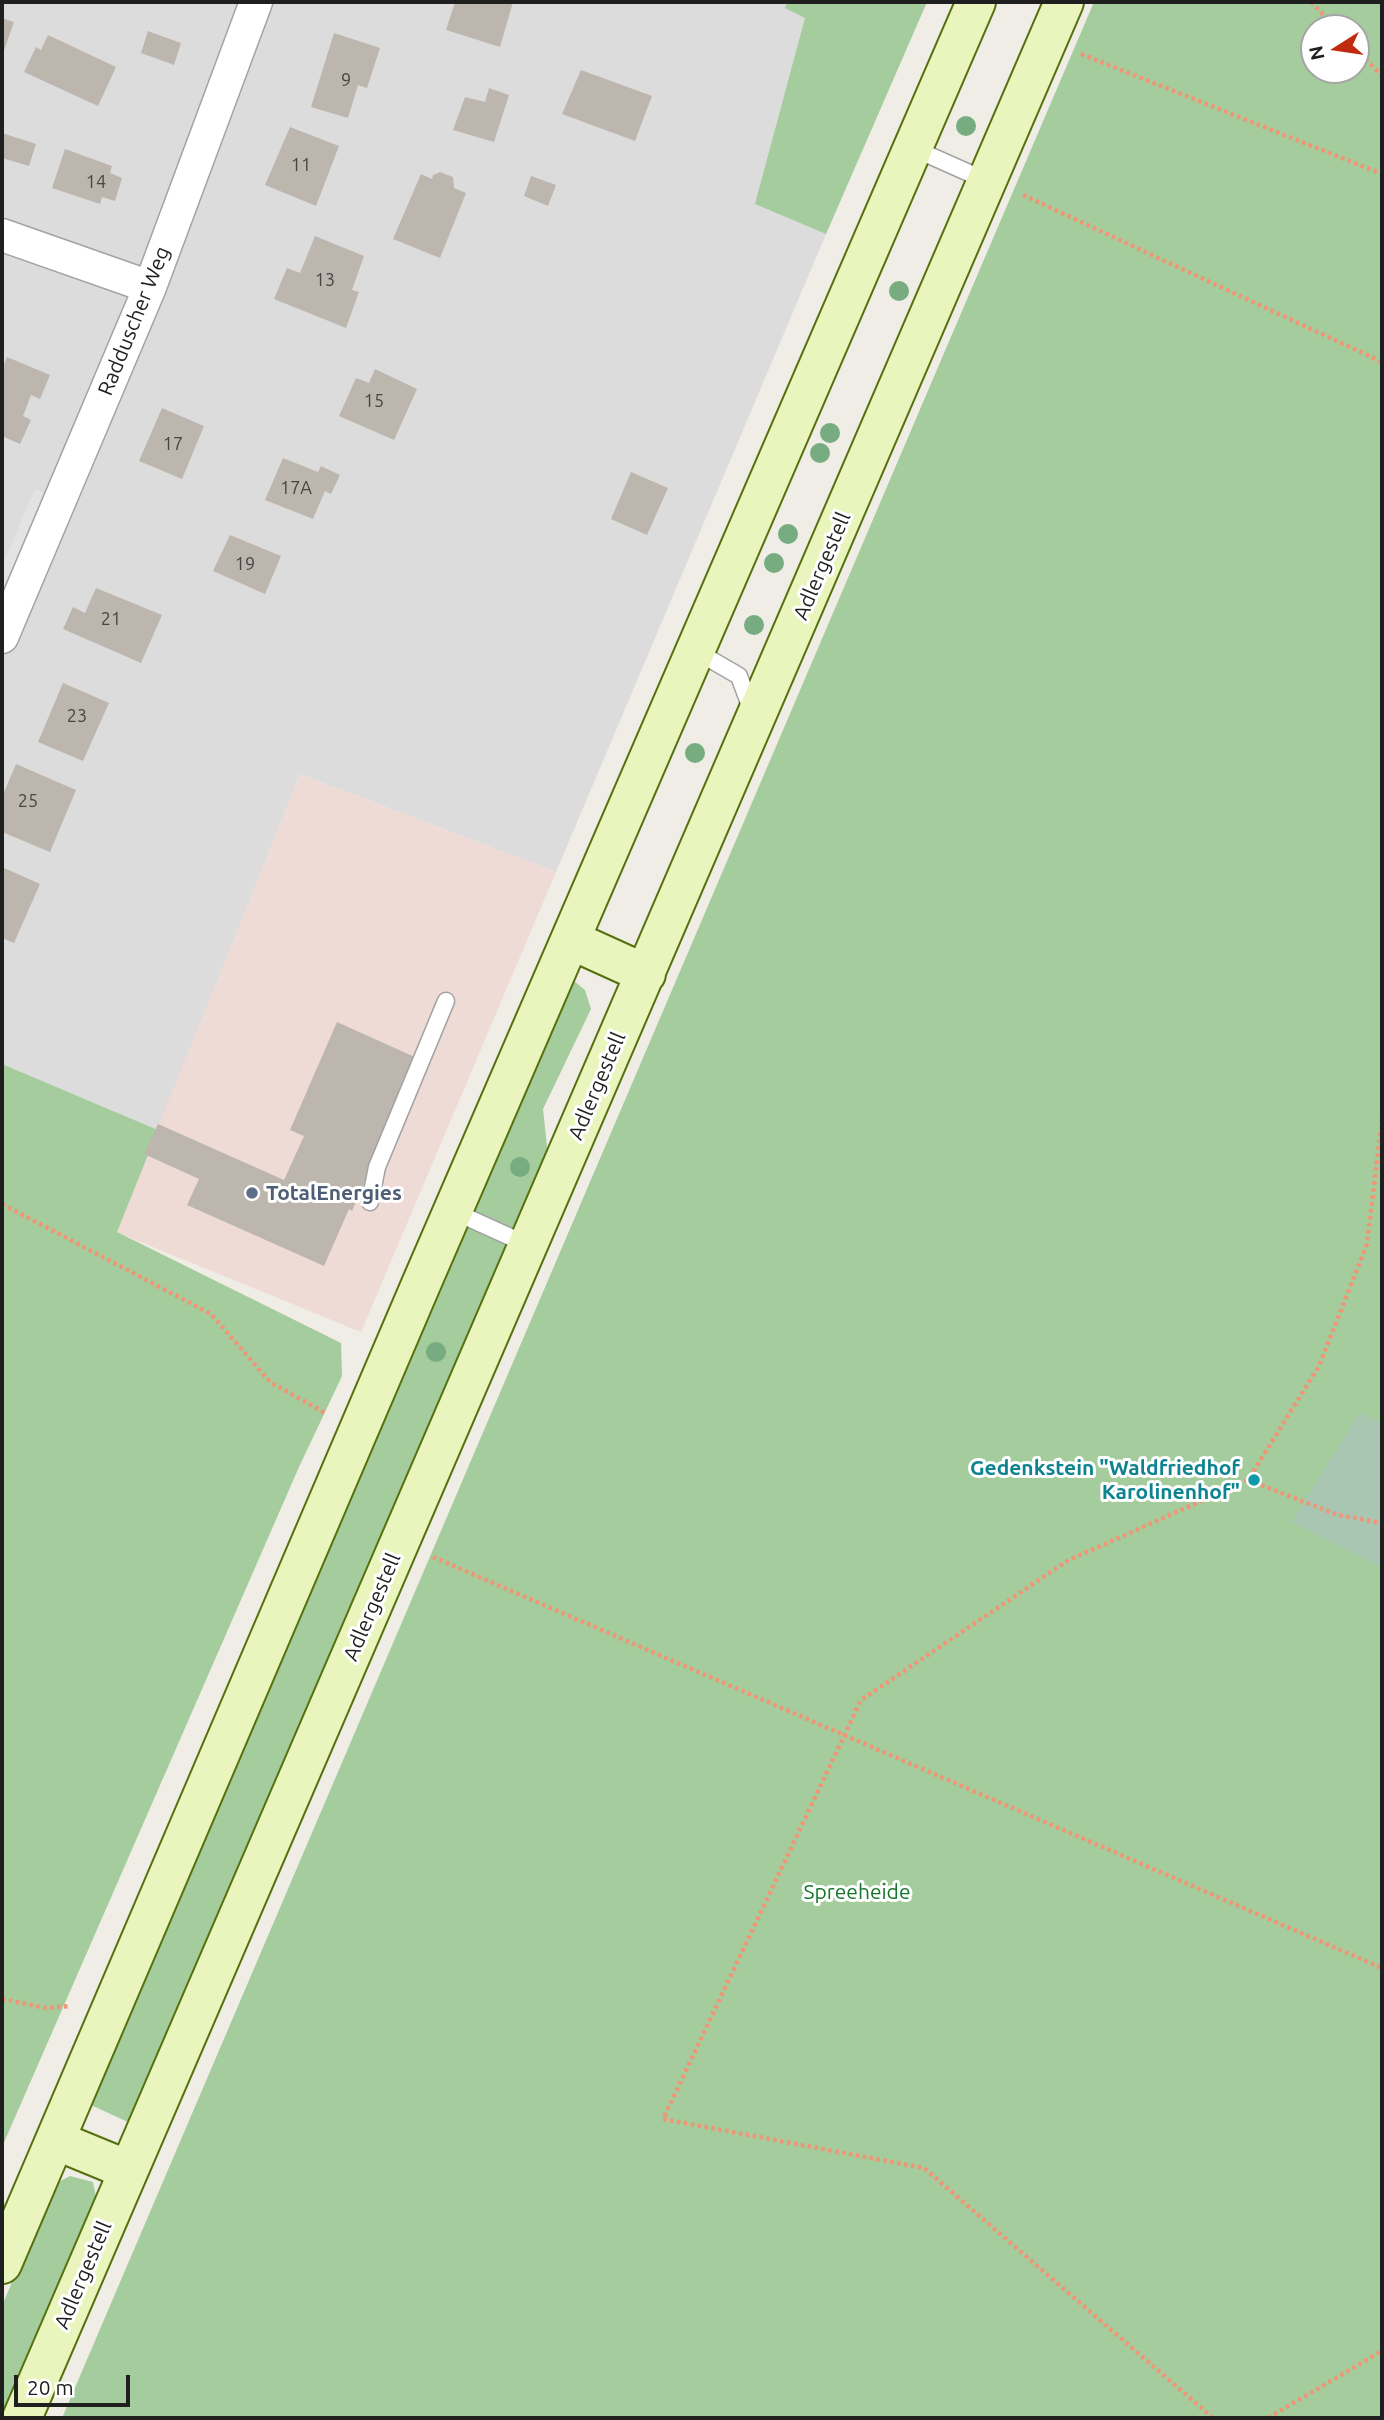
<!DOCTYPE html>
<style>
body{margin:0}
#map{position:relative;width:1384px;height:2420px;overflow:hidden;background:#efede6;font-family:Ubuntu,sans-serif}
canvas{display:block}
.frame{position:absolute;inset:0;border:4px solid #1f1f1f;pointer-events:none}
.north{position:absolute;left:1300px;top:14px;width:70px;height:70px;box-sizing:border-box;background:#fff;border:2px solid #a5a5a5;border-radius:50%;rotate:258deg;font-size:19px;font-weight:700;line-height:28px;text-align:center;color:#1f1f1f}
.north::after{content:'';display:block;margin:auto;width:24px;height:32px;background:#c02a0e;clip-path:polygon(50% 0,100% 100%,50% 72%,0 100%)}
.scale{position:absolute;left:14px;top:2375px;width:116px;height:32px;box-sizing:border-box;border:4px solid #1f1f1f;border-top:0;padding-left:9px;font-size:21px;line-height:24px;white-space:nowrap;color:#1f1f1f;-webkit-text-stroke:5px #fff;paint-order:stroke}
</style>
<div id="map">
<canvas width="1384" height="2420"></canvas>
<div class="frame"></div>
<div class="north">N</div>
<div class="scale">20 m</div>
</div>
<script>
const context = document.querySelector('canvas').getContext('2d');
context.lineJoin = 'round';
function fill(path, color) {
  context.fillStyle = color;
  context.fill(path, 'evenodd');
}
function strokePath(path, color, width, dash) {
  context.strokeStyle = color;
  context.lineWidth = width;
  context.lineCap = dash ? 'butt' : 'round';
  context.setLineDash(dash || []);
  context.stroke(path);
}
function write(font, color, halo, rows, align = 'center') {
  context.font = font + ' Ubuntu,sans-serif';
  context.lineWidth = 6;
  context.setLineDash([]);
  context.textBaseline = 'middle';
  context.strokeStyle = halo;
  context.fillStyle = color;
  for (const [text, x, y, turn = 0] of rows) {
    context.save();
    context.translate(x, y);
    context.rotate((+turn || 0) * Math.PI / 180);
    context.textAlign = isNaN(turn) ? turn : align;
    if (halo) context.strokeText(text, 0, 0);
    context.fillText(text, 0, 0);
    context.restore();
  }
}
fill(new Path2D(`
 M2,2H927L826,234L556,872L300,774L158,1130L2,1064Z`), '#dddcdc');
fill(new Path2D(`
 M300,774L556,872L361,1332L116,1232Z`), '#efdbd6');
fill(new Path2D(`
 M787,2H927L826,234L755,204L805,18L785,8Z
 M1094,2H1382V2418H62ZM1314,28H1356V70H1314Z
 M574,981L585,990L591,1009L543,1109L548,1156L130,2123L91,2105Z
 M2,1064L158,1130L117,1232L341,1343L342,1376L299,1467L2,2147Z
 M70,2176L93,2182L96,2197L2,2415V2306L53,2185Z`), '#a4cc9d');
fill(new Path2D(`
 M1359,1413L1382,1424V1568L1292,1522Z`), '#a9c6b2');
fill(new Path2D(`
 M35,489L46,493L4,594L2,593V566Z`), '#e3e3e3');
fill(new Path2D(`
 M455,2H513L500,47L446,30Z
 M2,18L14,22L2,56Z
 M148,31L181,43L174,65L141,53Z
 M334,33L380,48L367,88L358,85L348,118L311,107Z
 M48,35L116,67L98,106L24,72L36,47L41,50Z
 M581,70L652,96L635,141L562,114Z
 M489,88L509,95L494,142L453,130L465,97L485,102Z
 M290,127L339,146L316,206L265,185Z
 M2,133L36,144L29,166L2,158Z
 M65,149L112,166L110,173L122,178L115,201L102,197L100,204L52,188Z
 M440,172L453,177L454,188L466,193L440,258L393,239L421,174L432,179L433,175Z
 M531,176L556,185L548,206L524,196Z
 M315,236L364,256L352,290L359,292L346,328L274,299L287,268L300,273Z
 M7,357L50,375L40,399L31,395L23,416L31,420L20,444L2,436V370Z
 M375,369L417,389L394,440L339,416L356,378L369,383Z
 M162,408L204,426L182,479L139,461Z
 M283,458L318,472L321,466L340,475L331,494L325,491L313,519L265,500Z
 M631,472L668,488L647,535L611,519Z
 M230,535L281,556L265,594L213,571Z
 M96,588L162,615L141,663L63,629L73,607L85,613Z
 M63,683L109,703L83,761L38,742Z
 M16,764L76,790L50,852L2,832V797Z
 M2,867L40,884L14,943L2,938Z
 M337,1022L428,1063L372,1165L352,1211L349,1209L324,1266L187,1205L199,1179L144,1154L158,1124L284,1180L304,1136L290,1130Z`), '#bcb6af');
const service = new Path2D(`
 M913,148L987,181
 M696,651L739,676L752,711
 M370,1202L377,1167L446,1001
 M453,1211L528,1245`);
const minor = new Path2D(`
 M2,235L150,287
 M2,637L150,287L256,2`);
const secondary = new Path2D(`
 M571,940L646,974
 M55,2140L128,2170
 M2,2264L422,1282L976,2
 M22,2418L1064,2`);
strokePath(service, '#a3a3a3', 19);
strokePath(minor, '#a3a3a3', 35);
strokePath(secondary, '#55700c', 42);
strokePath(new Path2D(`
 M1311,2L1336,28
 M1356,49L1382,76
 M1081,54L1382,174
 M1023,195L1382,362
 M2,1204L211,1314L270,1382L325,1413
 M1248,1480L1338,1515L1382,1523
 M433,1557L1382,1968
 M2,1999L46,2008L71,2006
 M1213,2418L924,2168L663,2119L861,1700L1067,1561L1248,1480L1319,1366L1367,1244L1382,1119
 M1268,2418L1382,2351`), '#f09676', 4.5, [3.5, 3.5]);
strokePath(service, '#fff', 16);
strokePath(minor, '#fff', 32);
strokePath(secondary, '#eaf5be', 38);
context.fillStyle = '#76ac7f';
for (const [x, y] of [
 [966,126],
 [899,291],
 [830,433],
 [820,453],
 [788,534],
 [774,563],
 [754,625],
 [695,753],
 [520,1167],
 [436,1352]
]) {
  context.beginPath();
  context.arc(x, y, 10, 0, 2 * Math.PI);
  context.fill();
}
for (const [x, y, r, color] of [
 [252,1193,7,"#5c6f8a"],
 [1254,1480,7,"#0f9aa8"]
]) {
  const dot = new Path2D();
  dot.arc(x, y, r, 0, 2 * Math.PI);
  context.fillStyle = color;
  context.fill(dot);
  strokePath(dot, '#fff', 2.5);
}
write('18px', '#464543', null, [
 ["9",346,80],
 ["11",301,165],
 ["14",96,182],
 ["13",325,280],
 ["15",374,401],
 ["17",173,444],
 ["17A",296,488],
 ["19",245,564],
 ["21",111,619],
 ["23",77,716],
 ["25",28,801]
]);
write('21px', '#1f1f1f', '#fff', [
 ["Radduscher Weg",134,321,-68],
 ["Adlergestell",822,566,-67],
 ["Adlergestell",597,1086,-67],
 ["Adlergestell",372,1607,-67],
 ["Adlergestell",83,2275,-67]
]);
write('bold 21px', '#4e5e75', '#fff', [
 ["TotalEnergies",266,1193]
], 'left');
write('bold 21px', '#0d838f', '#fff', [
 ["Gedenkstein \"Waldfriedhof",1240,1468],
 ["Karolinenhof\"",1240,1492]
], 'right');
write('21px', '#13772b', '#fff', [
 ["Spreeheide",857,1892]
]);
</script>
